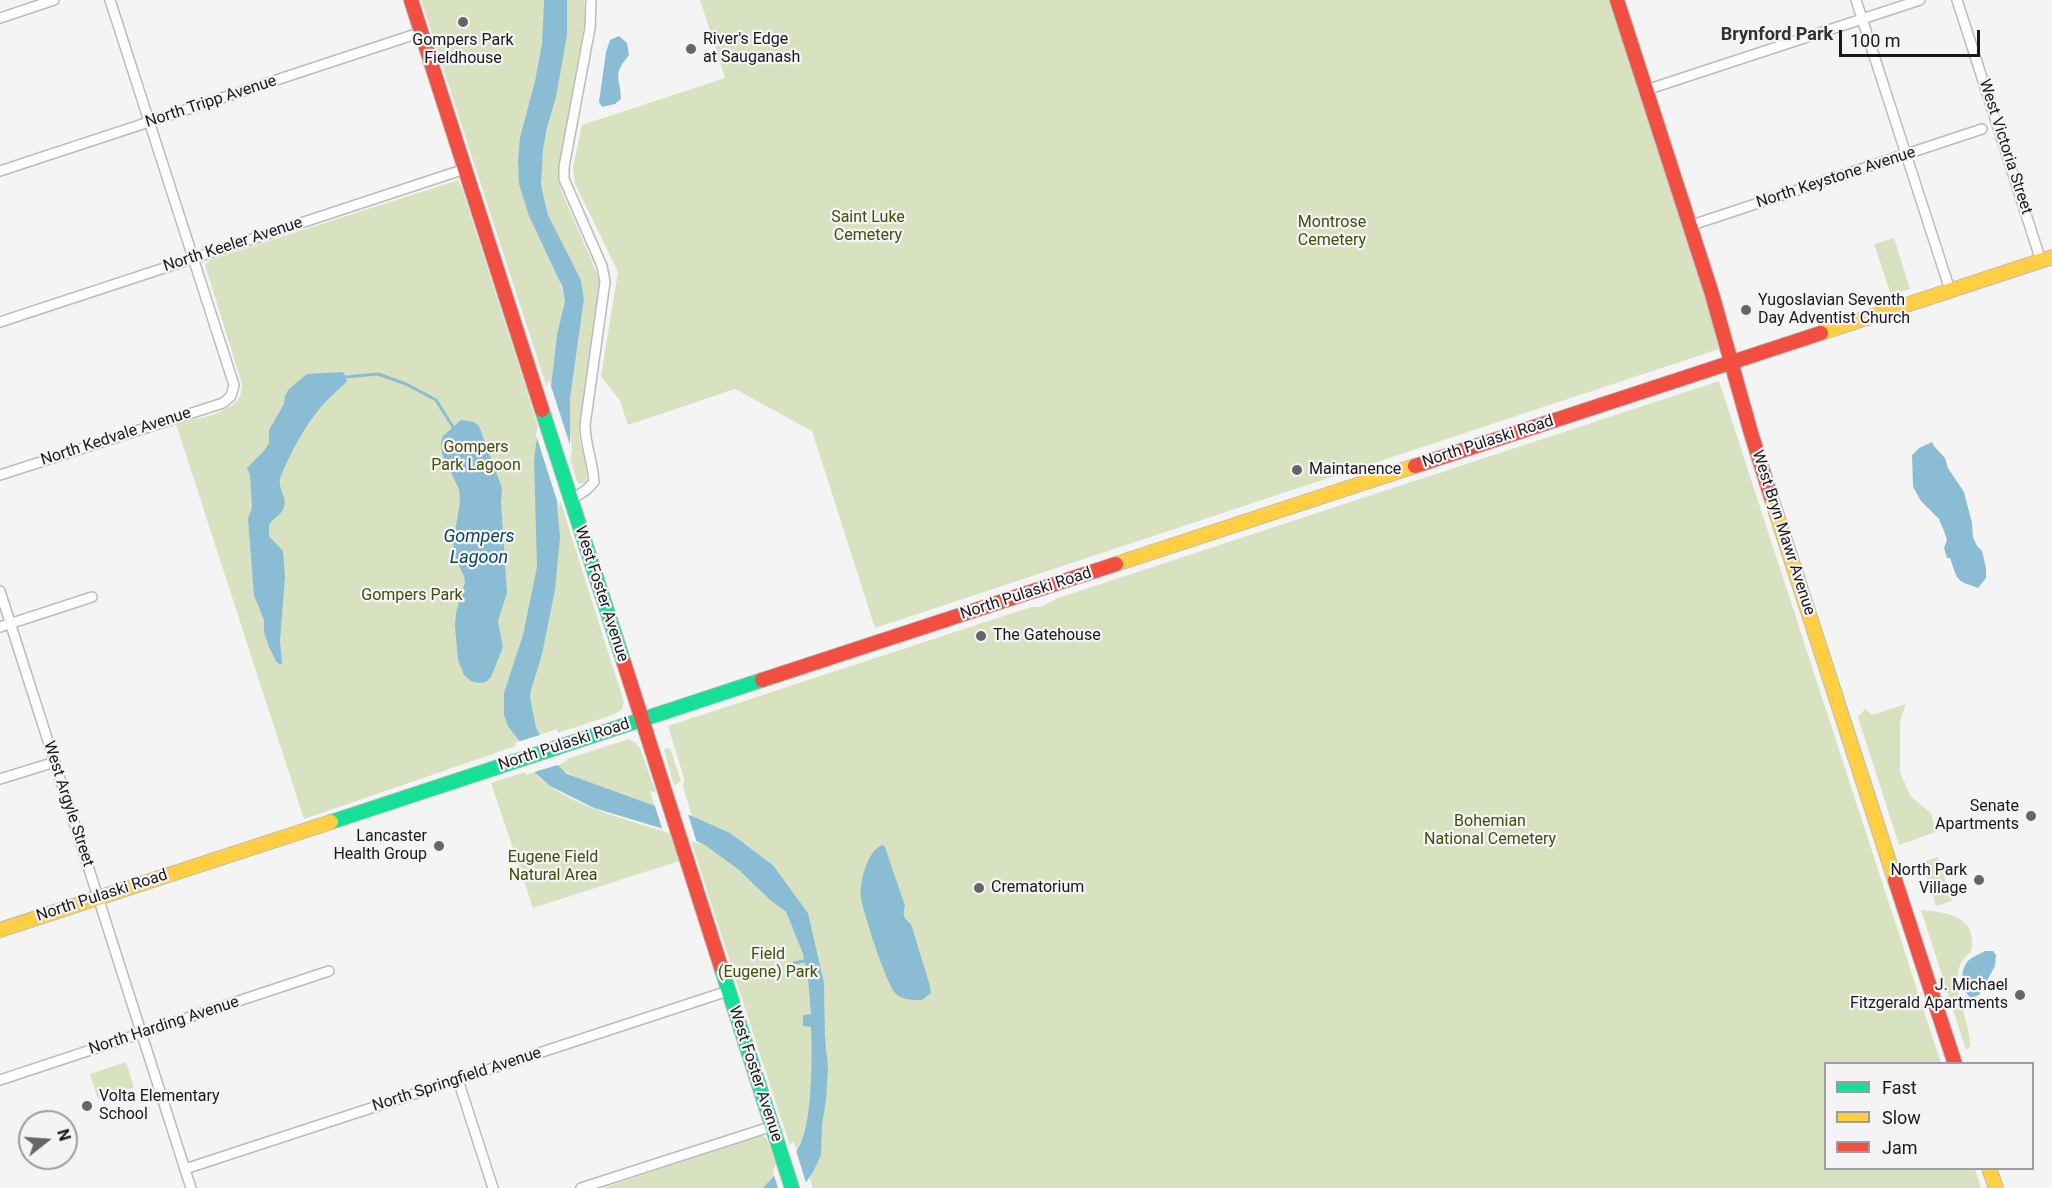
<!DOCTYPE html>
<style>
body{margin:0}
#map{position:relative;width:2052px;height:1188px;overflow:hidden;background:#f5f4f5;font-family:Roboto,sans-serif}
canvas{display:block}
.legend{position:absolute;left:1824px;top:1062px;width:210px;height:108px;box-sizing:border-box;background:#f5f3f6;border:2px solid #9d9c9e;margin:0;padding:8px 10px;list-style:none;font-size:18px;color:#19191a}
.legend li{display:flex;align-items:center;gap:12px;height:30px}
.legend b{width:30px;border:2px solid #9d9c9e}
.north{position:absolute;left:18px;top:1110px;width:60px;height:60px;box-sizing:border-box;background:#f5f3f6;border:2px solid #9d9c9e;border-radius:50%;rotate:73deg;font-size:16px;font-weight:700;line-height:24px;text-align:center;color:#19191a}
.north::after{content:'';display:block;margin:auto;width:21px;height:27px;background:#666667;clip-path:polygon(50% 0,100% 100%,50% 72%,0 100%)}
.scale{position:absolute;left:1839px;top:30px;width:141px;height:27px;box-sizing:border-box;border:3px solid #19191a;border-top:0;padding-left:8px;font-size:18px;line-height:21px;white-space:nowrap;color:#19191a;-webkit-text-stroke:4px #f5f3f6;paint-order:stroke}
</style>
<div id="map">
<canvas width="2052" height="1188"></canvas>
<ul class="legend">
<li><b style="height:8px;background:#16e098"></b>Fast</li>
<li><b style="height:8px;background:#ffcf43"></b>Slow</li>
<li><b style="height:8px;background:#f24e42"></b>Jam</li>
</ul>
<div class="north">N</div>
<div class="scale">100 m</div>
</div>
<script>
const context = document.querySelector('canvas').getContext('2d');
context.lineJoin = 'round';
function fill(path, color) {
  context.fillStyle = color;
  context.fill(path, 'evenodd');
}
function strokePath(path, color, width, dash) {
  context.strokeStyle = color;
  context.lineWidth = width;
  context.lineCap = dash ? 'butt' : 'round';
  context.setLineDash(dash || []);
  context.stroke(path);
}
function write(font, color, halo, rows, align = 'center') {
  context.font = font + ' Roboto,sans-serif';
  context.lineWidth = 4.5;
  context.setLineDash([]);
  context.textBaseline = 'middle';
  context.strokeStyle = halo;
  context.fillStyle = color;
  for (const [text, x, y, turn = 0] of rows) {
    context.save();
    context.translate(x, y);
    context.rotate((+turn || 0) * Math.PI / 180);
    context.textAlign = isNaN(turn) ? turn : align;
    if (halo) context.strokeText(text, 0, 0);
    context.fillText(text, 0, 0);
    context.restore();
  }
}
fill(new Path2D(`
 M421,0H544L542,43L535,81L520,137L565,301L557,334L551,386L548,381L547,388Z
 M567,0H584L585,22L560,158L558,180L561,190L599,278V294L579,435C580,448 590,471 586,482L580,484L577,482L570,458L572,451L568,413L584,299L581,280L548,215L541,185L543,150L567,35Z
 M700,0H1610L1699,275L1719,349L875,628L812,431L735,389L628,425L620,401L601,376L618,272L575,184L573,167L582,125L725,78Z
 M458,180L461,185L524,382L538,427L536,435L558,506L560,500L624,702L622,709L615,714L558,733L557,729L515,743L516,746L304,819L176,424C198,418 249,412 241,381L205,265L210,260Z
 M1894,238L1910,289L1891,295L1874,244Z
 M1719,381L1941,1063L1826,1064V1168L1975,1169L1981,1188H813L809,1177C826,1154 825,1078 827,1047L825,1034L824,982L808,913L773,865L730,833L692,816L683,787L684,778L668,726L1031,607H1041L1058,598Z
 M1906,704L1900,721V772L1911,797L1931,813L1936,832L1899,845L1858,717L1865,709L1872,715Z
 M629,739L636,743L640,748L656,792L650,791L655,806C628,797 577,785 558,765L567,761V759Z
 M670,748L681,781L674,786L664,749Z
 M525,772L526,775L534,772C562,804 631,821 670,833L679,861L533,908L491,783Z
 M691,841L705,845L721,856L739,870L770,900L786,912L803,954L808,980L811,1014L803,1025L811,1027C812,1063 814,1118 797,1150L793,1141L790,1145L778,1110Z
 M1938,857L1952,901L1936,906L1922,862Z
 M1921,910C1948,912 1979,917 1971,952C1941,974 1971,1017 1970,1046L1966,1050Z
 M126,1062L134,1087L98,1099L90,1074Z
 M762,1135L767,1139L776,1165L773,1170L778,1188H603Z`), '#d8e2c1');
fill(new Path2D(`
 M544,0H567V35L556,97L547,128L543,150L541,185L548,215L581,280L584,299L570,399V447L557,507L560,537L555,590L542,654L531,690L530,697L536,728L558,765L567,774L655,806L692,816L730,833L773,865L808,913L824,982L825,1034L828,1069L826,1100L822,1126L821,1155L813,1172L802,1188H763C774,1175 788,1164 797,1150C813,1126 812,1057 811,1027L803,1026V1015L811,1014L808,980L803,954L786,912L770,900L739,870L705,845L680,834L594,808L550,786L534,772L527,751L508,726L504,715V693L523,635L537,567L534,460L536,444L551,386L557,334L565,301L562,286L529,216L519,184L518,162L520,137L535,81L542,43Z
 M619,36L627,43L629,55C612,76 620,75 621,99L615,104L602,107L599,102L606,52L610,40Z
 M341,372L344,373L347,381C339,390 329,397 321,407C305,426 290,453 281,476C276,490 288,496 284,507C282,515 273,518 269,525V536L283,551L285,577L280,641L282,663L280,665L276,661L269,647L264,632V620L254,595L248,519L252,507L250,475L247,468L264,451L269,443V430L284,404L285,396L289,389L307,374Z
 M461,420L474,422L479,426L502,488L501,502L507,593L498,621L503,647L491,677L486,682L478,683L471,681L464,675L458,660L455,627L456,613L465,582L464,576L456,560L453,543L460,502L459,489L442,454L441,443L443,436Z
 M1932,442L1934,446L1945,458L1948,468L1964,492L1972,523L1973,537L1977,546L1982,551L1986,568V578L1978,588C1955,580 1958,581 1950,558H1947L1944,548L1947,540L1944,531L1939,519L1921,501L1913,487L1912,455L1919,448Z
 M882,845L885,847L905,906C902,915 904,919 911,924L930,986L931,993L922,1000C914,1000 902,1000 896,994C887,986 863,912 861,898C859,883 867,851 882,845Z
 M1985,951H1993L1996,955L1995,966L1979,995L1971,998C1961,990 1959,971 1968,961C1972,957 1979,954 1985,951Z`), '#8abdd4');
fill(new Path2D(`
 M549,380L572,451L559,507L536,435Z
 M543,734L561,764L531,773L524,752L517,742Z
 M654,803L687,811L697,843L663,831Z
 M795,1147L806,1183L803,1188H778L773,1172Z`), '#f5f4f5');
strokePath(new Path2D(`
 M346,377L378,374L406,384L436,400L453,427
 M794,963L808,960`), '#8abdd4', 3);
const street = new Path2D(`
 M1856,0L1950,290
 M1957,0L2041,261
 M0,18L54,0
 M1646,90L1920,0
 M0,171L422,32
 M1689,226L1982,129
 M0,322L465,169
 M0,475L223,403L231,396L234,385L110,0
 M571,500L586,490L594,482C593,462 585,445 585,425L605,282L602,266L564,179V167L590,28L591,0
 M0,591L191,1188
 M0,627L92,597
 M0,779L55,762
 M0,1080L329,971
 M458,1080L493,1188
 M185,1169L728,991
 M581,1188L773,1126`);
const fast = new Path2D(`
 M542,410L624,663
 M331,822L762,680
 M721,967L792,1188`);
const slow = new Path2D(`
 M1821,333L2052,257
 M1771,497L1895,880
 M1116,564L1415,466
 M0,930L331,822
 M1989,1168L1996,1188`);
const jam = new Path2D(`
 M411,0L542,410
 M1617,0L1712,294L1751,433L1771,497
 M1415,466L1821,333
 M624,663L721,967
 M762,680L1116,564
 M1895,880L1955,1064`);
strokePath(street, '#bbb', 12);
strokePath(fast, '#bbb', 16);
strokePath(slow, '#bbb', 16);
strokePath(jam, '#bbb', 16);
strokePath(street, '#fefdfe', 9);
strokePath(fast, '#16e098', 14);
strokePath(slow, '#ffcf43', 14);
strokePath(jam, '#f24e42', 14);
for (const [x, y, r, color] of [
 [463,22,6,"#666667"],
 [691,49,6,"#666667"],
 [1746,310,6,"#666667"],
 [1297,470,6,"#666667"],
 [981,636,6,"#666667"],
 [2031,816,6,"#666667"],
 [439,846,6,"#666667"],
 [1979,880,6,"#666667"],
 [979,888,6,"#666667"],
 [2020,995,6,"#666667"],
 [87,1106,6,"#666667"]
]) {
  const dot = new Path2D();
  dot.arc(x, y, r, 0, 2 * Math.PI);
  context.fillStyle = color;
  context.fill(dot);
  strokePath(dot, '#f5f3f6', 2);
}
write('16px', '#19191a', '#f5f3f6', [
 ["River's Edge",703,40],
 ["at Sauganash",703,58],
 ["Gompers Park",463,41,"center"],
 ["Fieldhouse",463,59,"center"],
 ["Yugoslavian Seventh",1758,301],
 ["Day Adventist Church",1758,319],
 ["Maintanence",1309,470],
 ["The Gatehouse",993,636],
 ["Senate",2019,807,"right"],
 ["Apartments",2019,825,"right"],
 ["Lancaster",427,837,"right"],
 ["Health Group",427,855,"right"],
 ["North Park",1967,871,"right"],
 ["Village",1967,889,"right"],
 ["Crematorium",991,888],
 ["J. Michael",2008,986,"right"],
 ["Fitzgerald Apartments",2008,1004,"right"],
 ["Volta Elementary",99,1097],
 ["School",99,1115]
], 'left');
write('16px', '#19191a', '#f5f3f6', [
 ["North Tripp Avenue",211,102,-18],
 ["West Victoria Street",2005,147,72],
 ["North Keystone Avenue",1836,178,-18],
 ["North Keeler Avenue",233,245,-18],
 ["North Kedvale Avenue",116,437,-18],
 ["North Pulaski Road",1488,442,-18],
 ["West Bryn Mawr Avenue",1783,533,72],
 ["West Foster Avenue",601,594,72],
 ["North Pulaski Road",1026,594,-18],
 ["North Pulaski Road",564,745,-18],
 ["West Argyle Street",68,804,72],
 ["North Pulaski Road",102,896,-18],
 ["North Harding Avenue",164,1026,-18],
 ["West Foster Avenue",755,1074,72],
 ["North Springfield Avenue",457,1080,-18]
]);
write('16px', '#405008', '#f5f3f6', [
 ["Saint Luke",868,218],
 ["Cemetery",868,236],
 ["Montrose",1332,223],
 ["Cemetery",1332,241],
 ["Gompers",476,448],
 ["Park Lagoon",476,466],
 ["Gompers Park",412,596],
 ["Bohemian",1490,822],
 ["National Cemetery",1490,840],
 ["Eugene Field",553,858],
 ["Natural Area",553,876],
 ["Field",768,955],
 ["(Eugene) Park",768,973]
]);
write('bold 18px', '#313032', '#f5f3f6', [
 ["Brynford Park",1777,35]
]);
write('italic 18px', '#06485e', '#f5f3f6', [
 ["Gompers",479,537],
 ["Lagoon",479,558]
]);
</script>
